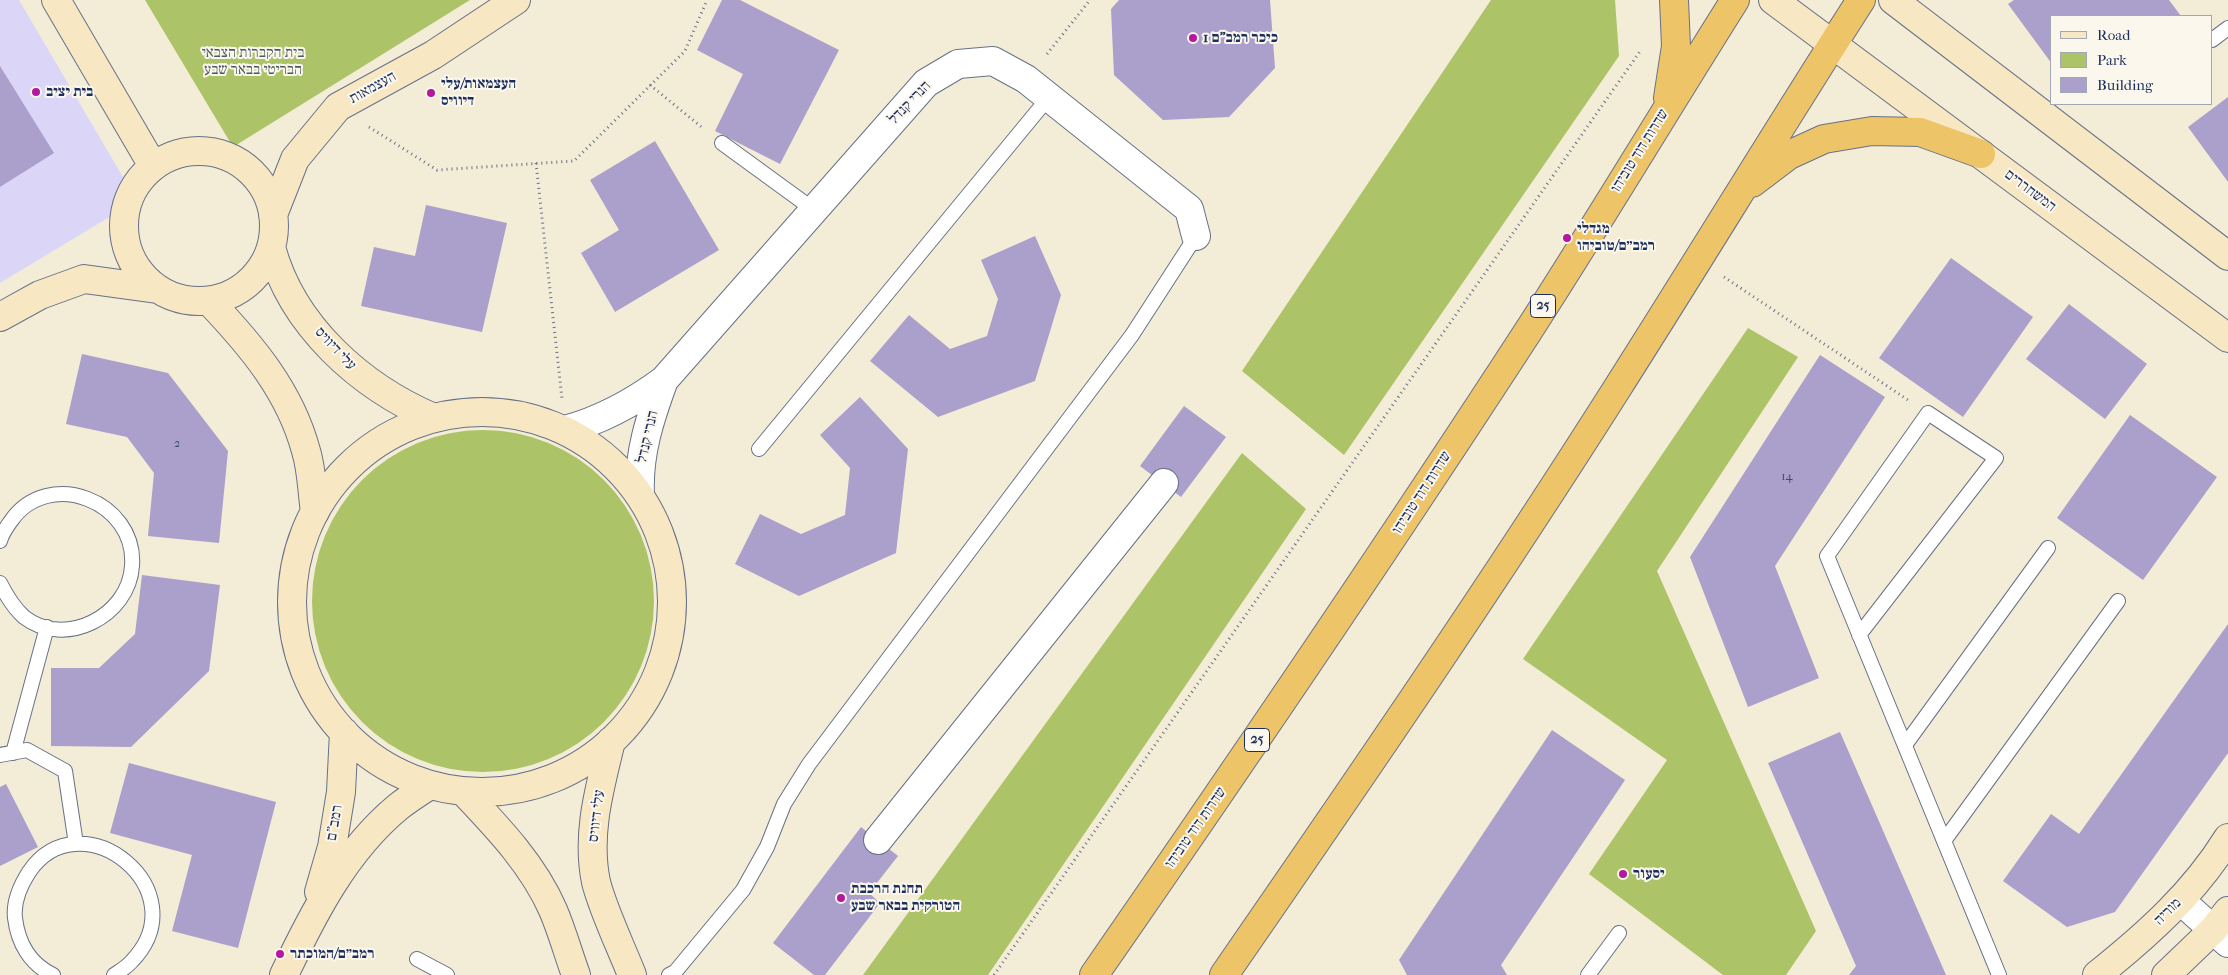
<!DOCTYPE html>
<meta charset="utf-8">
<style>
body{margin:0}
#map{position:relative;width:2228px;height:975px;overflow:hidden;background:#f3ecd6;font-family:"IM FELL French Canon",serif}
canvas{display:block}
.legend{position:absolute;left:2050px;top:15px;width:162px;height:90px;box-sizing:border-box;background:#fbf7ec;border:1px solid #a1a7b3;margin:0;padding:6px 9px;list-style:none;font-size:15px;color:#1b2f5e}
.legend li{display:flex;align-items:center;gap:10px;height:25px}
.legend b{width:25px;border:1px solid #a1a7b3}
</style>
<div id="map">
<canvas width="2228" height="975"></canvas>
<ul class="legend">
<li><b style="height:6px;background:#f8e7c3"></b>Road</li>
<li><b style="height:14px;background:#acc368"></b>Park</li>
<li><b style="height:14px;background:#ab9fcc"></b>Building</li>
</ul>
</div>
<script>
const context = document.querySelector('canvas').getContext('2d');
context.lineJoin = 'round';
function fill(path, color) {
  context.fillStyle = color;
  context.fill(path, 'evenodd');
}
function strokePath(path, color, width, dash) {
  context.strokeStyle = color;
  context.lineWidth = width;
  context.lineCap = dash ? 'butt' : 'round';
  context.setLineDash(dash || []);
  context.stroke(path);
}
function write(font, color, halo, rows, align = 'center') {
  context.font = font + ' "IM FELL French Canon","Frank Ruhl Libre",serif';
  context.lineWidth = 4;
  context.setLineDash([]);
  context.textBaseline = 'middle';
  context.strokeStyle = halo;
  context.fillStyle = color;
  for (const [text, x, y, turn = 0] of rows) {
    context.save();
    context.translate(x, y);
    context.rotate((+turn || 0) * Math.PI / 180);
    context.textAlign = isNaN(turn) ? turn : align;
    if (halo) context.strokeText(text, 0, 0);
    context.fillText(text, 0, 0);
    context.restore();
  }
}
fill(new Path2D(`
 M0,0H19L127,184L116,213L0,283Z`), '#dbd6f7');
fill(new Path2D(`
 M145,0H470L233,147Z
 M1491,0H1615L1619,56L1344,455L1242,371Z
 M1748,328L1798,357L1657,571L1816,931L1786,975H1723L1589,874L1667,760L1523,659Z
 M312 601a171 171 0 1 1 342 0a171 171 0 1 1-342 0Z
 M1242,453L1306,509L988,975H863Z`), '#acc368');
fill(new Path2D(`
 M722,0H740L839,50L780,164L715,131L743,74L697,50Z
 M1119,0H1270L1275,68L1229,117L1163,120L1114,75L1111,9Z
 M2014,0H2169L2181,16H2052V64L2008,4Z
 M0,66L54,153L0,187Z
 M2228,97V182L2188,127Z
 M655,141L719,250L615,312L581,253L619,230L590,180Z
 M426,205L507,223L482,332L361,306L374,247L415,256Z
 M1035,236L1061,295L1035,381L938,417L870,361L909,315L950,349L987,336L998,299L981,260Z
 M1951,258L2033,317L1963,417L1879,358Z
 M2069,304L2147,364L2105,419L2026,359Z
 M82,354L168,373L228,451L219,543L148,536L154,473L127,437L66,424Z
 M1820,355L1885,397L1775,566L1819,678L1748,707L1690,557Z
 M860,397L908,449L896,553L799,596L735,564L760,514L801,534L845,515L850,468L820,435Z
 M1184,406L1226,437L1181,497L1140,466Z
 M2130,415L2217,477L2143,580L2057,518Z
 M142,575L220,585L209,671L131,747L51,746V668H99L135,634Z
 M2228,624V753L2115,912L2067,927L2003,881L2051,814L2079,834Z
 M1552,730L1625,780L1501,965L1507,975H1407L1399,960Z
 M1840,732L1946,975H1849L1856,966L1768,763Z
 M129,763L276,802L238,948L172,931L192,855L110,833Z
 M6,784L38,847L0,866V787Z
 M861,827L898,856L869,893L880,903L825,975H814L773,943Z`), '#ab9fcc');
const lane = new Path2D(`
 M2212,40L2228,28
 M722,143L814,210
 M759,449L1049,97
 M0,541C2,533 6,528 11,521C48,467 137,501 132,566C129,616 65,649 24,617C13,607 7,597 0,583
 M1859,635L1996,458L1928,413L1827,556L1999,975
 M1905,745L2048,548
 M13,753L47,627
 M0,755L27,750L65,771L76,844
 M1944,841L2118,601
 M417,959L447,975
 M53,975C30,964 18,943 15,918C13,901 20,886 29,872C81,796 200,890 132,961C127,967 120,971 114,975
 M669,975L675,972L743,890L767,847L784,804L809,764L1132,335L1196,236
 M1588,975L1619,933`);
const street = new Path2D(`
 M565,430C602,420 633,403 664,380L926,83L958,64L993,61L1026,79L1189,209L1196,236
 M640,495C638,454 650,418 664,380
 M878,840L1164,483
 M2181,901L2228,943`);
const secondary = new Path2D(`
 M56,0L153,166
 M1773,0L2228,338
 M1893,0L2228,256
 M124 226a75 75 0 1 1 150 0a75 75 0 1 1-150 0Z
 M273,215L295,159L338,107L433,55L516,0
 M271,247C292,326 361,387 434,418
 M209,301C251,345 290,391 306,451C312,470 312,492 315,512
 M0,317L40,295L84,279L157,289
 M292 602a190 190 0 1 1 380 0a190 190 0 1 1-380 0Z
 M611,741C600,787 586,834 596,882C603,910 621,947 632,975
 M463,791C497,827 533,864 553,910C562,931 568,953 576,975
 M319,892L332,847L341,792L344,732
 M284,975C313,914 345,851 398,807C408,799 419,792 430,785
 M2097,975C2147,935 2194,893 2228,838
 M2166,975L2213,930L2228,911`);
const highway = new Path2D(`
 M1668,98L1676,46L1674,0
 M1752,183L1789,155L1824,139L1872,131L1920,132L1981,154
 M1094,975C1241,763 1386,550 1527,333C1598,223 1665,111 1735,0
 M1224,975C1358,781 1492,586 1618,387C1700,258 1779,128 1861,0`);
strokePath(lane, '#677188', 16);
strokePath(street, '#677188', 30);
strokePath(secondary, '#677188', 30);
strokePath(highway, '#677188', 30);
strokePath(new Path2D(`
 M1047,54L1090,0
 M650,85L704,129
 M369,127L437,170L574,161L685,51L707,0
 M536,163L562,399
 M1724,277L1908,400
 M994,975L1641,50`), '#677188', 3, [1, 4]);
strokePath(lane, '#fff', 14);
strokePath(street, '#fff', 28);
strokePath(secondary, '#f8e7c3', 28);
strokePath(highway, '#eec469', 28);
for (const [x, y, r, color] of [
 [1193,38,5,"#b5179e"],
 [36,92,5,"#b5179e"],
 [431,93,5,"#b5179e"],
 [1567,238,5,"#b5179e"],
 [1623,874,5,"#b5179e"],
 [841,898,5,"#b5179e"],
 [280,954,5,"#b5179e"]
]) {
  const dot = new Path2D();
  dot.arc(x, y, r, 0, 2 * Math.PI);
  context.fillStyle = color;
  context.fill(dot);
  strokePath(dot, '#fbf7ec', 2);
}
write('12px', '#3f4b7a', null, [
 ["2",177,444],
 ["14",1787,477]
]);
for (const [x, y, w] of [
 [1543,306,25],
 [1257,740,25]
]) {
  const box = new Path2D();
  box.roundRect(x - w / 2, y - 11.5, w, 23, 4);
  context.fillStyle = '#fbf7ec';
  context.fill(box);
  strokePath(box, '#1b2f5e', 1);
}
write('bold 14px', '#1b2f5e', null, [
 ["25",1543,306],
 ["25",1257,740]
]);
write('bold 15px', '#1b2f5e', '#fbf7ec', [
 ["כיכר רמב\"ם 1",1203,38],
 ["העצמאות/עלי",441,84],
 ["דיוויס",441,101],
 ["בית יציב",46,92],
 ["מגדלי",1577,229],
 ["רמב״ם/טוביהו",1577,246],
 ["יסעור",1633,874],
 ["תחנת הרכבת",851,889],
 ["הטורקית בבאר שבע",851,906],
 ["רמב״ם/המוכתר",290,954]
], 'left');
write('15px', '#465b61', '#fbf7ec', [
 ["בית הקברות הצבאי",253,53],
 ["הבריטי בבאר שבע",253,70]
]);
write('15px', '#1b2f5e', '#fbf7ec', [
 ["העצמאות",373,88,-29],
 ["הנרי קנדל",910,103,-46],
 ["שדרות דוד טוביהו",1640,151,-58],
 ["המשחררים",2030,191,37],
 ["עלי דיוויס",335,349,47],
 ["הנרי קנדל",648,437,-77],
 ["שדרות דוד טוביהו",1422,493,-57],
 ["עלי דיוויס",597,816,-83],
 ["רמב\"ם",335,823,-80],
 ["שדרות דוד טוביהו",1196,828,-55],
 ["מוריה",2168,912,-45]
]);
</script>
